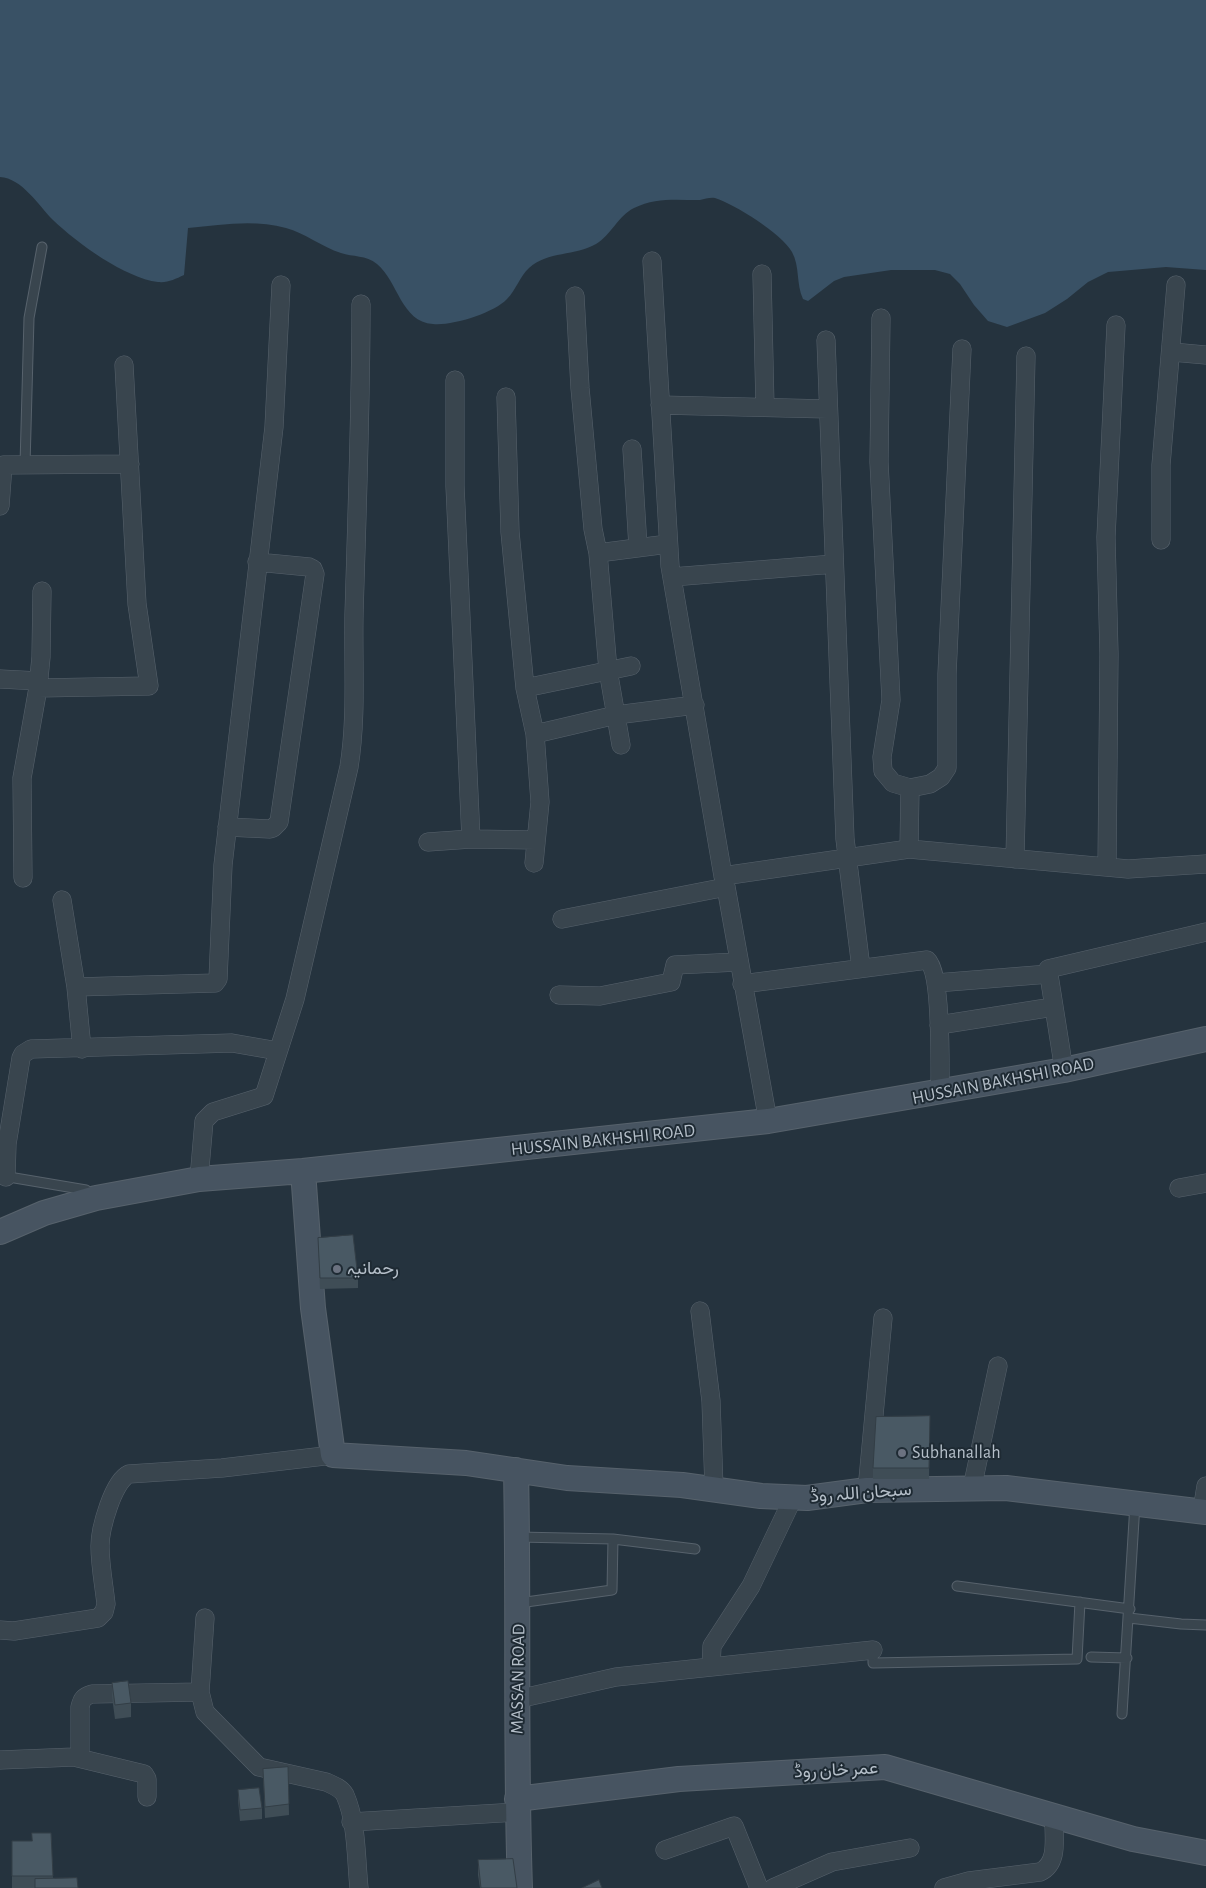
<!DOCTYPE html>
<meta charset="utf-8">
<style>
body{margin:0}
canvas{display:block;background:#25333e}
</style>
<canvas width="1206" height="1888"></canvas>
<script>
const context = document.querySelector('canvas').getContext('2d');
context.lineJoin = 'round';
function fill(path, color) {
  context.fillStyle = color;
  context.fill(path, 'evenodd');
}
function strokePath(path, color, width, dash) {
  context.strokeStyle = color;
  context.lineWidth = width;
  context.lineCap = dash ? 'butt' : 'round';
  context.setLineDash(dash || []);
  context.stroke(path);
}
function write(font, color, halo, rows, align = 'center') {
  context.font = font + ' "Alegreya Sans",Vazirmatn,sans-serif';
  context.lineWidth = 4;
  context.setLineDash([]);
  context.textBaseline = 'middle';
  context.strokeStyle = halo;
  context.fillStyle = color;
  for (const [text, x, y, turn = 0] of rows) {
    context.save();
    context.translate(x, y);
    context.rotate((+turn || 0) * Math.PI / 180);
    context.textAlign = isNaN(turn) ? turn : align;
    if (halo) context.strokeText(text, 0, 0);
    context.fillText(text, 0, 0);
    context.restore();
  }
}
fill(new Path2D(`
 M0,0H1206V270L1166,267L1108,272L1088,282L1067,299L1045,313L1007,327L988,321L974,305L960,284L950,274L935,270H891L844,277L834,281L808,301L803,299C796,284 800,266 792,252C781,233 736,205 715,198C710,197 705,199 700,200C677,200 656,197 634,208C618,216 611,235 596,244C575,256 548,251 529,268C520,276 516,290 507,299C494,313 452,326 433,324C401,322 398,281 377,264C366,255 353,257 341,253C322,247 305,233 286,228C253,219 221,225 188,228L184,275C175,279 168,283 158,282C125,278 77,243 53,220C39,206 22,178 0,177Z`), '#395165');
const lane = new Path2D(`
 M25,465L29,318L42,247
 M3,1176L86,1190L92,1195
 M518,1537L613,1539L695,1549
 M957,1586L1130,1609
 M519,1603L612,1590L613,1539
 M1129,1618L1181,1624L1206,1625
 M873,1650V1663L1077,1659L1080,1602
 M1091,1657L1127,1658
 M1122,1714L1135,1504`);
const street = new Path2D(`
 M652,261L670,566L723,876
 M762,274L765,407
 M575,296L580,388L593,529L598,553L608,670L621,745
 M881,318L879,462L891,700L882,757L883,771L893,783L910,788L930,784L941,777L947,768V674L962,349
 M826,340L845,839L861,968
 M1172,352L1206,355
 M455,380V486L471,839
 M506,397L510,532L525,688L535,734L540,802L534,863
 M660,405L828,409
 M632,449L638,547
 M0,506L3,465L130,464
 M1161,540V465L1176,285
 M598,553L668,544
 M672,577L834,564
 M0,679L39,681
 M38,688L149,686L137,604L124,365
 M525,688L631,666
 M535,734L616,715L695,705
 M227,827L270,829L273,828L279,822L315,574L313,569L309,567L257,562
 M428,842L471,839L536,840
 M909,849L910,788
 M1015,859L1026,356
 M1107,867L1109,654L1106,537L1116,325
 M23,878L22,778L38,688L41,657L42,591
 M726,887L768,1121
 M62,900L76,987L82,1049
 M562,919L726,887L723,876L909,849L1128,869L1206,864
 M936,983L1049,974
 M742,984L927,960C942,972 940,1071 940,1094
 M76,987L215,983L218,979L223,865L274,427L281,285
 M559,995L600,996L671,982L675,965L738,962
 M939,1025L1053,1007
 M1064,1070L1048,969L1206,932
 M6,1177L7,1144L21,1058L23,1054L31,1049L232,1043L278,1051
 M199,1179L204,1121L213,1112L264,1096L265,1093L295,999L349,767C357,717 353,666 354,615C357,511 361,408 361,304
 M1179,1188L1206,1183
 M700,1311L711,1401L714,1488
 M972,1488L998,1366
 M867,1490L883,1318
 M1202,1511L1206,1486
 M0,1630L14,1631L98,1618L104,1612L106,1604C104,1585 100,1565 100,1546C100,1529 113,1481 129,1474L222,1468L333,1455
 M711,1667L712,1646L751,1586L794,1496
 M200,1692L205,1712L259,1767L326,1782C333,1785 341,1788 345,1795C357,1822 356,1859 359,1888
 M518,1699L616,1677L873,1650
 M80,1758V1707C82,1699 83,1697 92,1694L200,1692L205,1618
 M0,1760L74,1757L144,1774L147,1779V1797
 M351,1822L517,1812
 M665,1850L734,1826L759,1888
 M773,1888L832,1862L910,1848
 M944,1888L969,1881L1040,1872C1060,1863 1053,1835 1054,1816`);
const secondary = new Path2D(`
 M303,1171L313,1308L333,1455L466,1463L567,1478L682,1485L761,1496L807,1498L867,1490L1006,1488L1206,1512
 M0,1232L44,1213L96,1198L199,1179L303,1171L768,1121L1064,1070L1206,1039
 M516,1470C519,1609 515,1749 520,1888
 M517,1799L679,1779L885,1767L1133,1839L1206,1853`);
strokePath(lane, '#57626c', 11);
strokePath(street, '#57626c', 19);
strokePath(secondary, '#57626c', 26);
strokePath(lane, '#39454e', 9);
strokePath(street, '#39454e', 18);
strokePath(secondary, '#475461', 24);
fill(new Path2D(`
 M318,1238L358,1278V1288L320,1289Z
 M930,1416L929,1479H873V1468Z
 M112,1683L131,1703V1717L115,1719L112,1697Z
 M288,1767L289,1815L265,1818L263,1769Z
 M238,1790L262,1808V1819L240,1821L238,1800Z
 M51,1833L53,1878L78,1888H12V1841H32Z
 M478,1860L517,1888H480L478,1875Z`), '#3f4d56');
const building = new Path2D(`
 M353,1235L358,1278H320L318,1238Z
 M930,1416L929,1468H873L876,1417Z
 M128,1681L131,1703L115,1705L112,1683Z
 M288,1767L289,1804L265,1807L263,1769Z
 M259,1788L262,1808L240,1810L238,1790Z
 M32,1833H51L53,1876H12V1841H32Z
 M513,1859L517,1888H481L478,1860Z
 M77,1878L78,1888H35V1879Z
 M599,1880L602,1888H582Z`);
fill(building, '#495964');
strokePath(building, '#333e46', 1);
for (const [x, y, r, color] of [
 [337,1269,5,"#6b7280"],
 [902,1453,5,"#6b7280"]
]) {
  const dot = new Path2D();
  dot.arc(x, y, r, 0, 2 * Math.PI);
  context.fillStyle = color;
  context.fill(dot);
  strokePath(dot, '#1e2a33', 2);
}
write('18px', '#b5bfc9', '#1e2a33', [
 ["HUSSAIN BAKHSHI ROAD",1003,1081,-11],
 ["HUSSAIN BAKHSHI ROAD",603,1140,-6],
 ["سبحان اللہ روڈ",861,1493,-4],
 ["MASSAN ROAD",518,1679,-89],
 ["عمر خان روڈ",836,1770,-3]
]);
write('18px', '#b5bfc9', '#1e2a33', [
 ["رحمانیہ",347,1269],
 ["Subhanallah",912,1453]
], 'left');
</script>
